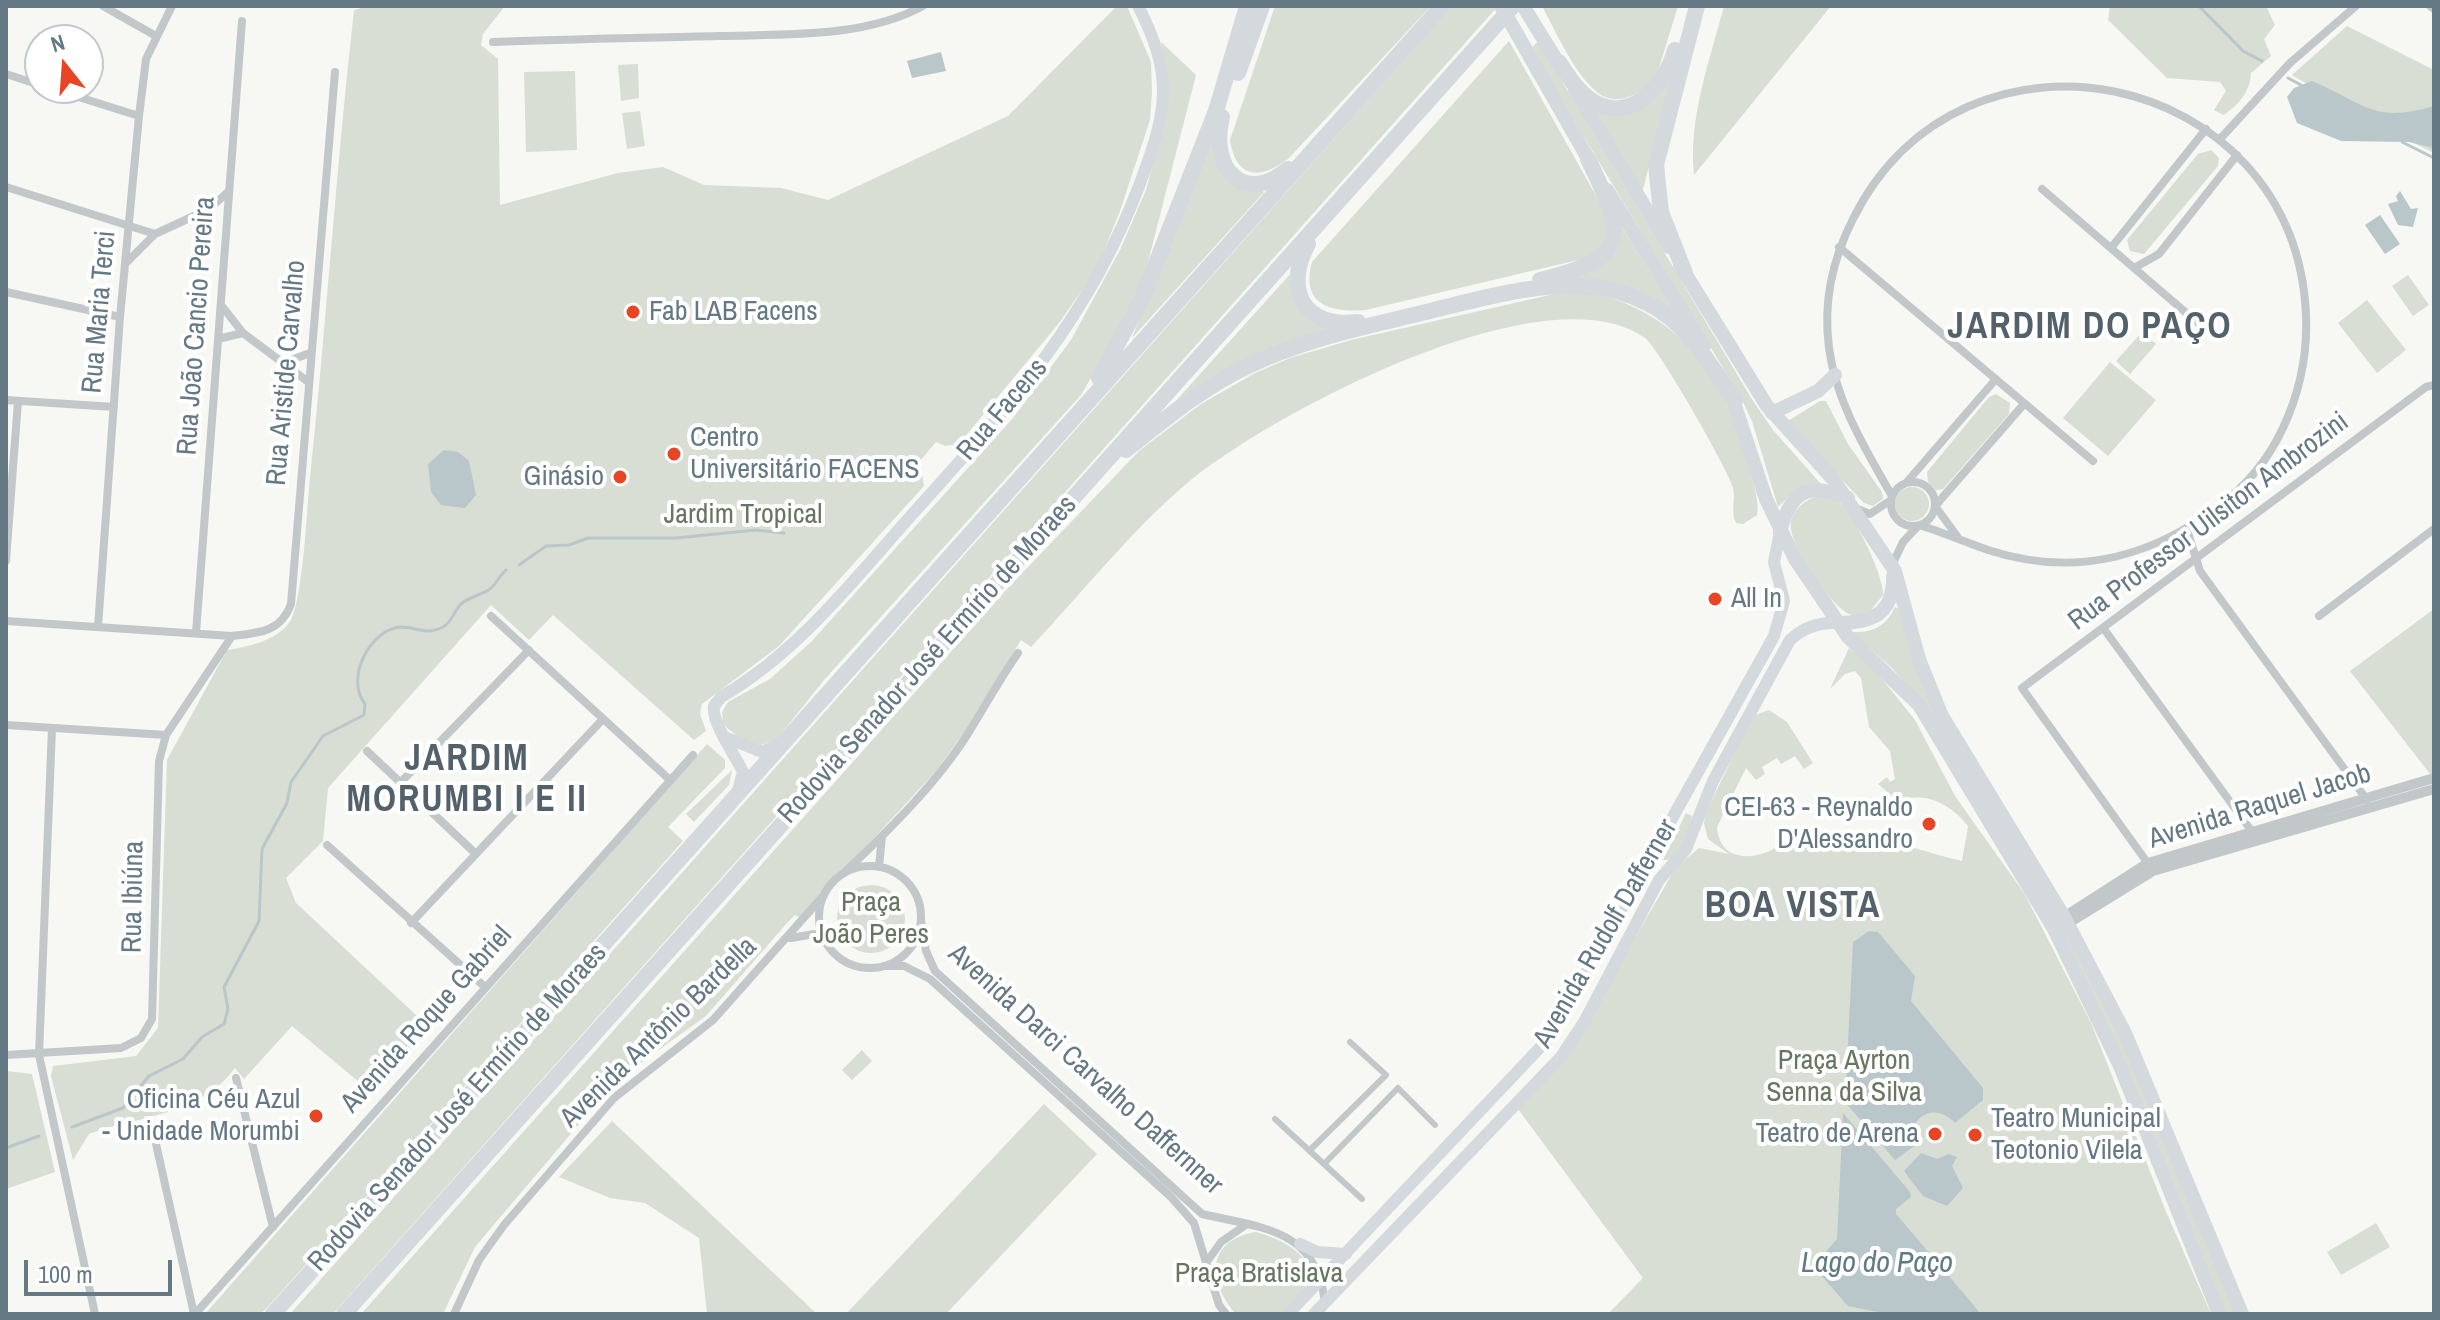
<!DOCTYPE html>
<meta charset="utf-8">
<style>
body{margin:0}
#map{position:relative;width:2440px;height:1320px;overflow:hidden;background:#f7f7f3;font-family:"Archivo Narrow",sans-serif}
canvas{display:block}
.frame{position:absolute;inset:0;border:8px solid #657985;pointer-events:none}
.north{position:absolute;left:24px;top:24px;width:80px;height:80px;box-sizing:border-box;background:#fff;border:2px solid #c1c9ce;border-radius:50%;rotate:343deg;font-size:22px;font-weight:700;line-height:32px;text-align:center;color:#657985}
.north::after{content:'';display:block;margin:auto;width:28px;height:36px;background:#e74523;clip-path:polygon(50% 0,100% 100%,50% 72%,0 100%)}
.scale{position:absolute;left:24px;top:1260px;width:148px;height:36px;box-sizing:border-box;border:4px solid #657985;border-top:0;padding-left:10px;font-size:24px;line-height:28px;white-space:nowrap;color:#657985;-webkit-text-stroke:6px #fff;paint-order:stroke}
</style>
<div id="map">
<canvas width="2440" height="1320"></canvas>
<div class="frame"></div>
<div class="north">N</div>
<div class="scale">100 m</div>
</div>
<script>
const context = document.querySelector('canvas').getContext('2d');
context.lineJoin = 'round';
function fill(path, color) {
  context.fillStyle = color;
  context.fill(path, 'evenodd');
}
function strokePath(path, color, width, dash) {
  context.strokeStyle = color;
  context.lineWidth = width;
  context.lineCap = dash ? 'butt' : 'round';
  context.setLineDash(dash || []);
  context.stroke(path);
}
function write(font, color, halo, rows, align = 'center') {
  context.font = font + ' "Archivo Narrow",sans-serif';
  context.lineWidth = 8;
  context.setLineDash([]);
  context.textBaseline = 'middle';
  context.strokeStyle = halo;
  context.fillStyle = color;
  for (const [text, x, y, turn = 0] of rows) {
    context.save();
    context.translate(x, y);
    context.rotate((+turn || 0) * Math.PI / 180);
    context.textAlign = isNaN(turn) ? turn : align;
    if (halo) context.strokeText(text, 0, 0);
    context.fillText(text, 0, 0);
    context.restore();
  }
}
fill(new Path2D(`
 M369,6H505L483,34L481,45L498,59L500,205L618,173L663,167L704,185L781,188L828,200L1008,116L1117,6H1127L1151,62L1152,92L1150,120L1120,211L1096,270L1059,323L959,444L945,446L936,442L920,461L924,486L779,646L702,704L700,714L706,731L694,740L553,615L529,640L491,605L328,788L323,841L286,878L296,903L431,1029L372,1093L292,1026L244,1079L235,1068C199,1116 141,1115 89,1134L73,1160L51,1076L53,1066L136,1056L158,1028L167,760L227,650C248,647 279,640 291,620C302,600 307,514 309,488C326,328 336,169 354,10Z
 M1275,6H1431L1288,159C1260,180 1236,179 1230,140Z
 M1452,6H1498L333,1314H290Z
 M1542,6H1678L1654,84C1642,90 1627,101 1613,99C1583,96 1556,31 1542,6Z
 M1724,6H1831L1694,175C1688,118 1710,60 1724,6Z
 M2110,6H2266L2275,25L2264,39L2271,56L2251,73C2250,92 2239,104 2224,115L2214,110L2226,91L2220,82L2167,78L2108,20Z
 M2347,26L2434,70V153L2375,124L2292,75Z
 M1509,41L1604,210L1607,238L1594,255L1582,259L1366,310C1331,313 1300,305 1312,262Z
 M1538,41L1753,401L1773,430L1821,484L1797,489L1778,507L1752,421L1740,396L1531,49Z
 M1161,42L1196,75L1140,293L1081,395L824,680L777,739L761,745L740,739L723,724L722,712L728,702L770,679L811,642L1013,418L1071,340L1120,250L1146,190L1164,123L1167,76Z
 M1676,63L1642,193L1595,111C1642,109 1656,110 1676,63Z
 M638,64L639,98L621,101L618,65Z
 M575,71L577,150L526,152L524,72Z
 M640,111L645,146L627,149L622,113Z
 M1213,136C1207,174 1240,175 1264,192L1132,338Z
 M2211,150L2219,158L2218,166L2144,254L2130,251L2127,240L2198,154Z
 M1617,220L1679,318L1566,281L1592,269Z
 M1293,271L1291,287L1346,328L1164,414Z
 M2408,275L2429,305L2413,316L2392,286Z
 M1592,292C1680,315 1725,374 1747,461C1751,477 1760,499 1757,515L1743,524L1736,523C1730,511 1736,500 1733,488C1729,471 1658,347 1645,338C1545,267 1266,416 1185,485C1131,531 1081,594 1031,647L1021,640L966,730L935,772L800,918L795,915L788,922L706,1016L635,1067L596,1104L475,1247L443,1314H361L1006,590L1139,451L1201,404L1255,373L1290,358L1351,340L1554,294Z
 M2367,300L2406,350L2377,373L2338,323Z
 M2142,332L2156,344L2130,374L2116,361Z
 M2110,362L2156,400L2108,456L2063,418Z
 M1996,394L2010,403L2009,414L1943,489L1936,490L1928,482L1927,472L1989,397Z
 M1820,401H1826L1848,444L1882,492L1883,499L1873,506L1864,503L1790,425L1788,421Z
 M1895 504a17 17 0 1 1 34 0a17 17 0 1 1-34 0Z
 M1816,496C1821,497 1830,497 1835,499C1852,508 1885,578 1883,595L1867,615C1860,615 1855,617 1849,614C1830,605 1786,542 1791,521C1794,508 1805,501 1816,496Z
 M1895,607L1900,610L1912,653L2063,924L2126,1046L2236,1314H2226L2147,1115L1926,706L1892,668L1851,632C1872,633 1886,627 1895,607Z
 M2434,609V779L2350,671Z
 M1849,648L1875,670L1915,720L1955,796L2024,893L2091,1023L2167,1214L2211,1314H1608L1643,1278L1518,1109L1580,1033L1676,867L1699,848L1729,854L1708,839L1704,823L1707,810L1753,716L1769,710L1787,722L1813,763L1804,769L1795,756L1781,764L1777,758L1762,767L1765,774L1756,780L1746,768L1717,827C1718,840 1724,852 1738,855C1765,862 1788,836 1815,833C1862,828 1915,850 1962,861L1968,826C1953,806 1924,789 1899,802L1878,784L1887,777L1890,782L1895,779L1890,751L1869,727L1861,678L1855,671L1845,674L1830,689Z
 M707,744L725,760V768L668,827L683,841L266,1309L259,1314H205Z
 M732,770L729,785L694,822L686,814Z
 M1686,813L1692,816L1684,844L1670,860H1663Z
 M837 919a34 34 0 1 1 68 0a34 34 0 1 1-68 0Z
 M862,1050L872,1061L852,1080L842,1070Z
 M6,1071L32,1074L55,1172L6,1189Z
 M1044,1104L1097,1154L946,1314H846Z
 M612,1121L817,1314H707L699,1238L645,1203L610,1198L559,1177Z
 M2376,1223L2390,1247L2341,1275L2327,1252Z
 M1256,1232C1285,1240 1302,1251 1317,1277L1282,1314H1236C1207,1281 1206,1240 1256,1232Z`), '#d8ded4');
fill(new Path2D(`
 M941,52L946,71L912,78L907,61Z
 M2312,81C2366,104 2373,124 2434,106V148L2409,142L2341,141L2297,123L2287,97L2294,88Z
 M2400,191L2411,209L2418,208L2413,227L2398,225L2388,204L2398,201L2396,196Z
 M2380,215L2400,244L2385,254L2365,225Z
 M444,450L458,452L469,461L476,495L465,508L441,505L431,492L428,464Z
 M1869,931L1878,932L1915,976L1911,1001L1983,1088V1100L1955,1123C1941,1107 1920,1109 1912,1130L1916,1145L1895,1160L1845,1102L1853,942Z
 M1843,1113L1910,1192L1911,1197L1896,1209V1214L1981,1314H1887L1848,1306L1813,1266L1837,1239Z
 M1921,1153L1937,1159L1949,1154L1957,1157L1952,1166L1963,1188L1947,1206L1923,1196L1904,1171Z`), '#b9c7ca');
strokePath(new Path2D(`
 M2199,6L2243,51L2262,61
 M2288,78L2301,85
 M2402,142L2434,158
 M519,565L546,546L569,545L588,538H676L756,530L784,533
 M72,1127L123,1108L149,1076L183,1059L202,1037L224,1024L228,1009L224,987L259,921L262,849L287,803L291,782L323,736L364,715L365,704C344,677 372,628 401,627C418,627 426,636 443,627C452,623 454,610 462,603C470,597 481,595 490,589C497,583 499,576 506,570
 M6,1148L39,1136`), '#b9c7ca', 3);
strokePath(new Path2D(`
 M1275,1119L1362,1199
 M1310,1150L1386,1075L1350,1042
 M1325,1163L1398,1088L1435,1125`), '#c2c7c9', 6);
strokePath(new Path2D(`
 M103,6L156,36
 M2430,6L2434,9
 M493,42C569,39 644,38 720,36C786,34 864,38 923,6
 M6,74L40,85
 M50,88L139,116
 M2220,139L2290,63L2356,6
 M6,187L155,234L209,209L228,192
 M2042,189L2205,329
 M1839,247L2093,461
 M2111,248L2206,129
 M127,262L155,234
 M2134,268L2159,254L2237,155
 M6,292L120,317
 M221,305L243,333L307,381
 M218,339L243,333
 M283,363L310,353
 M6,400L114,407
 M1891 504a22 22 0 1 1 44 0a22 22 0 1 1-44 0Z
 M1906,483L1996,379
 M1892,496C1866,450 1836,402 1829,348C1823,303 1833,258 1853,219C1961,0 2294,67 2306,314C2309,382 2282,455 2229,498C2158,556 2077,579 1988,550C1965,542 1942,532 1919,525L1903,542L1892,565
 M1855,508L1870,514L1891,500
 M2187,530L2200,571L2367,800
 M1957,536L1935,506L2024,404
 M6,561L18,401
 M491,616L670,780
 M2319,616L2434,529
 M6,621L232,636C259,633 281,632 291,604L335,72
 M98,627L120,317L139,116L146,59L172,6
 M2104,629L2253,833
 M196,633L242,21
 M6,725L166,735
 M52,728L39,1055L95,1314
 M367,751L476,854
 M401,782L529,650
 M327,845L485,987
 M2149,865L2022,688L2426,387L2434,385
 M819 917a51 51 0 1 1 102 0a51 51 0 1 1-102 0Z
 M879,867L882,836
 M846,871C889,830 937,783 969,732C985,706 1000,679 1018,653
 M921,920L926,951L935,971L1202,1214C1263,1228 1317,1229 1325,1303
 M411,923L603,719
 M791,938L814,934L824,939
 M884,966H904L930,979L1171,1197L1194,1223L1219,1305L1226,1314
 M6,1055L121,1048L141,1038L152,1019L159,761L166,735L232,636
 M236,1078L273,1227
 M156,1144L194,1314
 M1206,1263L1221,1242L1247,1224
 M195,1314L693,755
 M454,1314L479,1260L504,1225L614,1098L713,1020L824,895`), '#c2c7c9', 8);
strokePath(new Path2D(`
 M2064,917L2148,863L2434,778
 M2067,924L2153,871L2434,789`), '#c2c7c9', 10);
strokePath(new Path2D(`
 M727,738L762,752L779,744
 M738,790L743,772C735,755 711,722 714,706L721,697C797,653 851,583 909,518C1005,411 1087,323 1139,186C1152,151 1167,113 1162,75C1159,51 1149,27 1138,6
 M1300,1244L1317,1252L1346,1254
 M1288,1314L1550,1037L1774,636L1784,601L1774,562L1780,532
 M1314,1314L1560,1058L1584,1022L1659,880L1686,849L1713,781L1790,640C1803,628 1820,622 1837,623`), '#d4d9dd', 12);
strokePath(new Path2D(`
 M1501,6L1594,169
 M1523,6L1564,72
 M1575,90L1669,247
 M1607,190L1704,346
 M1680,265L1767,406L1833,479L1895,571L1919,659L1942,716L2064,917L2125,1033L2242,1314
 M1730,391L1766,499L1795,559L1848,637L1919,705L2054,929L2120,1066L2219,1314
 M1772,413L1818,391L1835,375
 M1780,532C1790,491 1809,481 1848,498
 M1837,623C1872,623 1894,614 1893,576`), '#d4d9dd', 14);
strokePath(new Path2D(`
 M1559,62C1567,74 1575,88 1587,97C1627,129 1665,87 1675,50
 M1238,73L1262,6
 M1222,117C1209,167 1243,207 1288,169
 M1308,244C1283,290 1304,329 1358,322
 M1685,273L1661,212L1656,165L1697,6
 M1540,280C1632,258 1625,235 1588,159
 M1099,378L1142,299L1216,111L1247,6
 M1126,450C1164,420 1202,388 1246,367C1303,339 1365,327 1426,312C1480,299 1539,281 1594,287C1612,288 1631,295 1647,303C1687,322 1711,366 1735,401
 M273,1314L1442,6
 M344,1314L1513,6`), '#d4d9dd', 16);
for (const [x, y, r, color] of [
 [633,312,8,"#e74523"],
 [674,454,8,"#e74523"],
 [620,477,8,"#e74523"],
 [1715,599,8,"#e74523"],
 [1929,824,8,"#e74523"],
 [316,1116,8,"#e74523"],
 [1935,1134,8,"#e74523"],
 [1975,1135,8,"#e74523"]
]) {
  const dot = new Path2D();
  dot.arc(x, y, r, 0, 2 * Math.PI);
  context.fillStyle = color;
  context.fill(dot);
  strokePath(dot, '#fff', 3);
}
write('28px', '#657985', '#fff', [
 ["Rua Maria Terci",100,312,-85],
 ["Rua João Cancio Pereira",197,326,-86],
 ["Rua Aristide Carvalho",287,373,-85],
 ["Rua Facens",1003,410,-50],
 ["Rua Professor Uilsiton Ambrozini",2209,522,-37],
 ["Rodovia Senador José Ermírio de Moraes",928,660,-48],
 ["Avenida Raquel Jacob",2260,807,-17],
 ["Rua Ibiúna",134,897,-89],
 ["Avenida Rudolf Dafferner",1606,934,-60],
 ["Avenida Roque Gabriel",427,1020,-48],
 ["Avenida Antônio Bardella",659,1033,-44],
 ["Avenida Darci Carvalho Daffernner",1085,1070,42],
 ["Rodovia Senador José Ermírio de Moraes",458,1108,-48]
]);
write('28px', '#657985', '#fff', [
 ["Fab LAB Facens",649,312],
 ["Centro",690,438],
 ["Universitário FACENS",690,470],
 ["Ginásio",604,477,"right"],
 ["All In",1731,599],
 ["CEI-63 - Reynaldo",1913,808,"right"],
 ["D'Alessandro",1913,840,"right"],
 ["Oficina Céu Azul",300,1100,"right"],
 ["- Unidade Morumbi",300,1132,"right"],
 ["Teatro Municipal",1991,1119],
 ["Teotonio Vilela",1991,1151],
 ["Teatro de Arena",1919,1134,"right"]
], 'left');
write('28px', '#667760', '#fff', [
 ["Jardim Tropical",743,515],
 ["Praça",871,903],
 ["João Peres",871,935],
 ["Praça Ayrton",1844,1061],
 ["Senna da Silva",1844,1093],
 ["Praça Bratislava",1259,1274]
]);
write('italic 30px', '#617b82', '#fff', [
 ["Lago do Paço",1877,1264]
]);
context.letterSpacing = '2px';
write('bold 36px', '#53616a', '#fff', [
 ["JARDIM DO PAÇO",2090,328],
 ["JARDIM",467,760],
 ["MORUMBI I E II",467,801],
 ["BOA VISTA",1793,907]
]);
context.letterSpacing = '0px';
</script>
